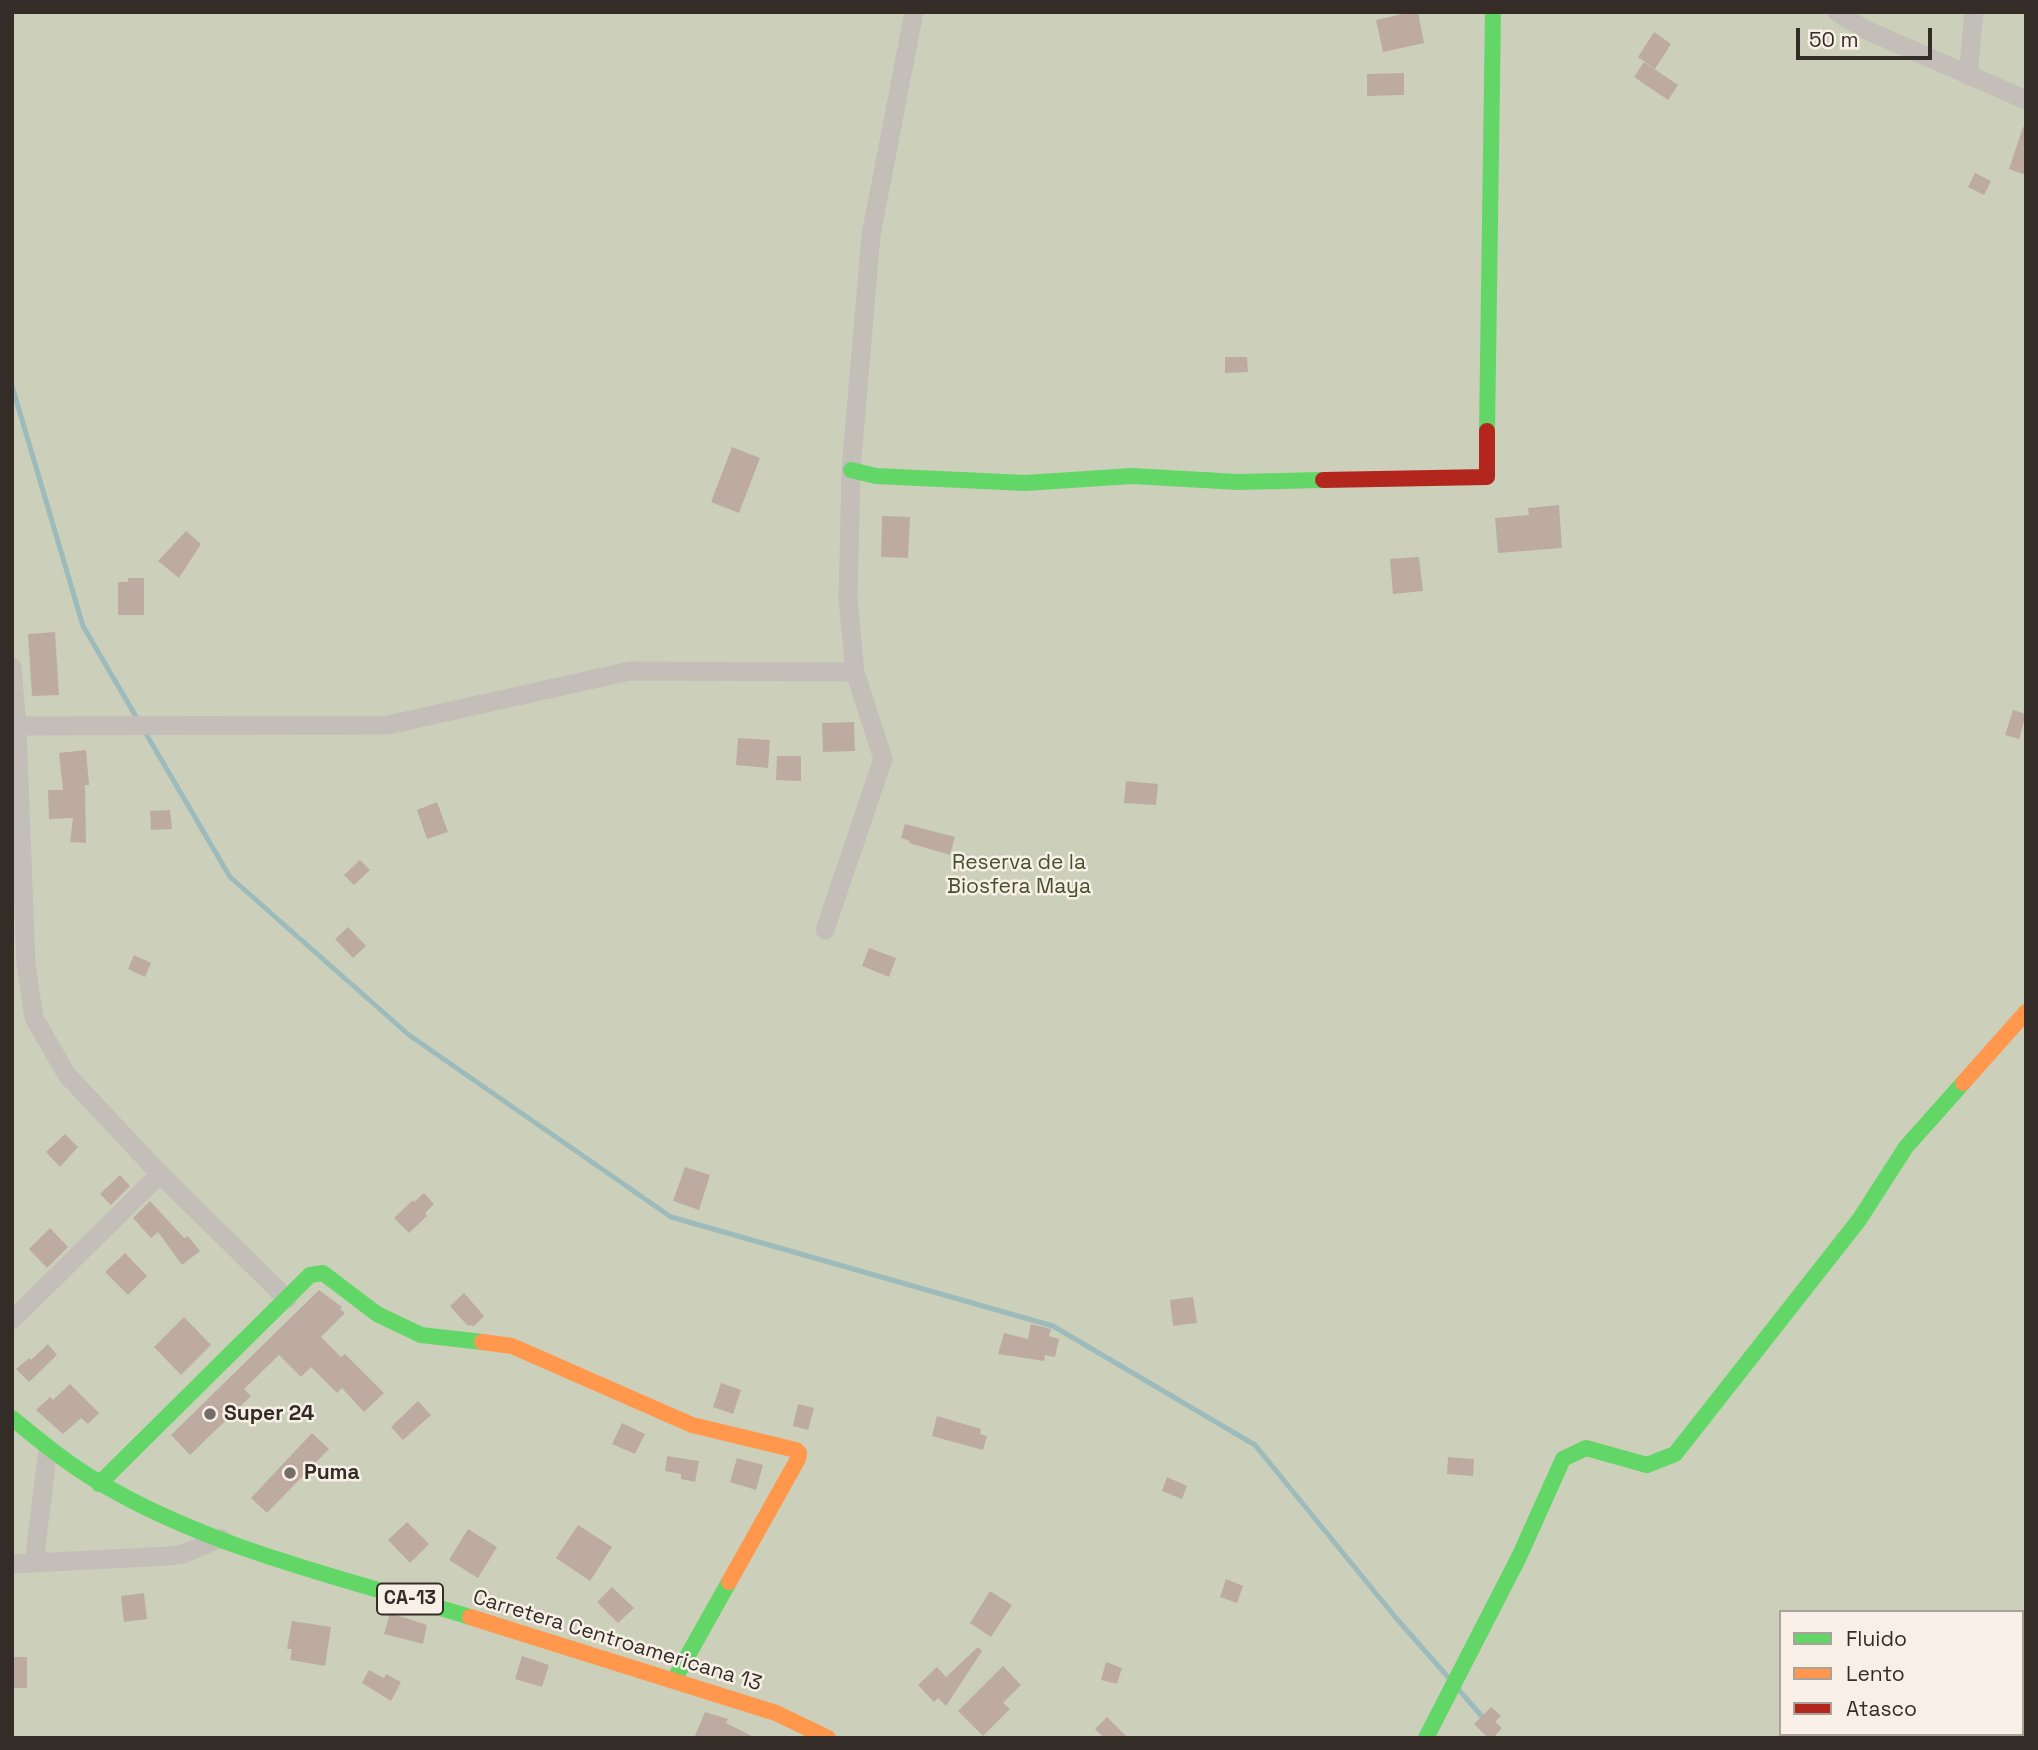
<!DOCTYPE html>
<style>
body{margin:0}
#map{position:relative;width:2038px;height:1750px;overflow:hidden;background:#ebe6e0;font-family:"Space Grotesk",sans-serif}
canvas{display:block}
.frame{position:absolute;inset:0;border:14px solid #342c27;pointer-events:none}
.legend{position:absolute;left:1779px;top:1610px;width:245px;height:126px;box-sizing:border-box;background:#f8f0e7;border:2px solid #aaa29a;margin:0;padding:9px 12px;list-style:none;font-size:21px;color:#342c27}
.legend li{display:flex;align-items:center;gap:14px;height:35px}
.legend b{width:35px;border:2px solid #aaa29a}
.scale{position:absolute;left:1796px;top:28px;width:136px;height:32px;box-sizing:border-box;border:4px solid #342c27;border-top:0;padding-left:9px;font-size:21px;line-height:24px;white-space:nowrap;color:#342c27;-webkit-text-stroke:5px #f8f0e7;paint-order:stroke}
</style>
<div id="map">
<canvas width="2038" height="1750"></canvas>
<div class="frame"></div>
<ul class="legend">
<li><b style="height:9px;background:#63d668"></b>Fluido</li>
<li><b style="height:9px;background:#ff974d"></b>Lento</li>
<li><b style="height:9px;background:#b3261e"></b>Atasco</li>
</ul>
<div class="scale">50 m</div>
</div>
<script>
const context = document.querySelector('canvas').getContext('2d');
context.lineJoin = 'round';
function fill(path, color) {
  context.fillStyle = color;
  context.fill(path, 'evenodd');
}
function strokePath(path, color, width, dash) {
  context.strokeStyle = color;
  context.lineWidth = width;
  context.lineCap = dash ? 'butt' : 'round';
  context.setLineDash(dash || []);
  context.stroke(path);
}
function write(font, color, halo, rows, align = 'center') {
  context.font = font + ' "Space Grotesk",sans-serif';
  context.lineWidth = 5;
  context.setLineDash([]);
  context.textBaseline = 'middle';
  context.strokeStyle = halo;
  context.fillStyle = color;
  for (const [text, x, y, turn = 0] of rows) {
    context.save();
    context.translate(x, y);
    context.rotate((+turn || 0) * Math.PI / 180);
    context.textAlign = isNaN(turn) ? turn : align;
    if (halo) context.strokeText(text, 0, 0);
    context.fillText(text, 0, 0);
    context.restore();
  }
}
fill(new Path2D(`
 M12,12H2026V1738H12ZM1781,1612H2022V1734H1781Z`), '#ccd0bb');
strokePath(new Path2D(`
 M12,386L83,626L138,720
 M145,732L230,877L409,1035L671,1217L1053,1326L1255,1445L1396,1618L1448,1677
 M1459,1690L1485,1720`), '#9dbbbb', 5);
fill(new Path2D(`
 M1411,12H1418L1424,43L1383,52L1376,20Z
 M1654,32L1671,44L1655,69L1638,57Z
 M1644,62L1678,85L1668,100L1634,77Z
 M1404,73V95L1367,96V74Z
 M2023,127H2026V175L2009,169Z
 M1975,173L1991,181L1984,195L1968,187Z
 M1225,357H1247L1248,372L1225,373Z
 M732,447L760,458L739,513L711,502Z
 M1559,505L1562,548L1498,553L1495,518L1529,515L1528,508Z
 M882,516L910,517L908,558L881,557Z
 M186,531L201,544L179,578L158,561Z
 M1419,557L1423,591L1393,594L1390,559Z
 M128,578H144V615H118V582H128Z
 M55,632L59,695L32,696L28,634Z
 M2013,710L2026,714L2019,739L2005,735Z
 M854,722L855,751L823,752L822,723Z
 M738,738L770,740L768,768L736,765Z
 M86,750L89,785H85L86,843L70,842L73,818L49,819L48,790H63L59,753Z
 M777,756H801V781L776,780Z
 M1126,781L1158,784L1156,805L1124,803Z
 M437,802L448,832L427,839L417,810Z
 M170,810L172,829L151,830L150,811Z
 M905,824L955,837L950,855L909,843L910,841L901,838Z
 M360,860L370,870L354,885L344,875Z
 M348,927L366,946L353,958L335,939Z
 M869,948L896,958L889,977L862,966Z
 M134,955L151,963L145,977L128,969Z
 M65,1134L78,1147L60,1167L46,1152Z
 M685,1167L710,1175L699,1210L673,1201Z
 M120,1175L130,1186L111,1205L100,1194Z
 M424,1193L434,1204L425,1213L427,1216L409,1233L394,1218L413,1200L414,1202Z
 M150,1201L184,1238L188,1236L200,1251L182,1265L158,1232L151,1238L133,1218Z
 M50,1228L68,1247L47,1268L29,1249Z
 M125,1253L147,1276L128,1295L105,1272Z
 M319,1290L342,1307L340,1309L345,1313L321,1337L341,1357L345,1354L384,1393L364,1412L342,1388L337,1393L311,1367L301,1377L279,1355L244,1389L251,1396L190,1455L171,1435Z
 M464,1293L484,1316L474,1326L467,1325L450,1306Z
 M1193,1297L1197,1323L1173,1326L1170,1300Z
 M184,1317L211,1345L181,1375L154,1347Z
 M1031,1324L1051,1329L1049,1336L1059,1339L1055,1357L1045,1355L1044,1361L998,1354L1004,1333L1028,1339Z
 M48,1344L57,1355L29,1382L16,1369L29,1358L31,1360Z
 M721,1383L741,1390L733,1414L713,1407Z
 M70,1384L99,1413L88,1424L81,1418L63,1434L36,1410L50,1397L53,1400Z
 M418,1401L431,1415L403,1440L391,1427Z
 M798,1404L814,1408L808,1430L793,1426Z
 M937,1416L981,1429L980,1434L987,1436L983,1450L932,1436Z
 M622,1423L645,1434L635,1454L612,1444Z
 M312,1433L329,1449L267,1513L251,1498Z
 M667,1456L699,1461L695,1482L681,1479V1474L665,1471Z
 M1448,1457L1474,1459L1473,1476L1447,1474Z
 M737,1458L763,1465L756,1490L730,1482Z
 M1167,1477L1187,1486L1182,1499L1162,1491Z
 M407,1522L429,1544L410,1563L388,1540Z
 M578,1525L612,1547L590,1581L556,1558Z
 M468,1529L497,1547L478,1578L449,1560Z
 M1226,1579L1243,1586L1237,1603L1220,1597Z
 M612,1587L634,1608L618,1623L597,1602Z
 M990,1591L1012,1605L991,1637L970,1623Z
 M144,1593L147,1619L124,1622L121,1596Z
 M390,1613L427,1625L423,1644L384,1634Z
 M292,1621L331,1627L325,1666L290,1660L292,1649H287Z
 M978,1647L982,1651L946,1706L938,1698L934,1702L918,1685L937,1667L946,1677Z
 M522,1656L549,1665L542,1687L515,1679Z
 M12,1657H27V1688H12Z
 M1106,1662L1122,1668L1117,1684L1101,1680Z
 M1003,1666L1021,1685L1003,1703L1010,1709L983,1736L958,1711Z
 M369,1670L384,1678L386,1674L401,1682L391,1701L362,1683Z
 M1491,1707L1501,1716L1495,1722L1502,1728L1493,1738H1488L1474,1724Z
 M705,1712L728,1719L726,1723L756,1738H694Z
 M1107,1717L1128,1738H1104L1095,1729Z`), '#bdaba2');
strokePath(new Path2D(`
 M1837,12L1864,29L2026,100
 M1968,76L1974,12
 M12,667L17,726L26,965L34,1018L67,1075L160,1174L287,1299
 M17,726L388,725L630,671L855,672
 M825,930L883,759L855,672L848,600L851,470L871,235L914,12
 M12,1320L160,1174
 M34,1563L48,1449
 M12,1564L169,1556L183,1554L221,1538`), '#c4beb9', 19);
strokePath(new Path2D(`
 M1487,431L1493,12
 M851,470L876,476L1025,483L1132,476L1238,482L1323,480
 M12,1418C41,1442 69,1465 102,1484C214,1550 347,1579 470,1617
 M99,1484L310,1275L323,1273L377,1314L421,1335L482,1342
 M674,1680L729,1582
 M1426,1738L1519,1557L1563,1459L1586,1448L1647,1465L1675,1454L1859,1220L1906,1147L1963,1083`), '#63d668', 16);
strokePath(new Path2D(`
 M1963,1083L2026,1012
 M482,1342L512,1346L692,1425L796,1450L799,1453L798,1459L729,1582
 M470,1617L776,1713L828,1738`), '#ff974d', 16);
strokePath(new Path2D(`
 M1323,480L1487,477V431`), '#b3261e', 16);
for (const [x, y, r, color] of [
 [210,1414,7,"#746d68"],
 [290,1473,7,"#746d68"]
]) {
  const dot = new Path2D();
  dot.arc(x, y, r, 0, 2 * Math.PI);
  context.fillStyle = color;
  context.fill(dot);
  strokePath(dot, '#f8f0e7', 2.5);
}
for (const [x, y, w] of [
 [410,1599,66]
]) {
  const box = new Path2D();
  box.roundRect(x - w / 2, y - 15.5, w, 31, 5);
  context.fillStyle = '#f8f0e7';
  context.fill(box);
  strokePath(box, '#342c27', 2);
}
write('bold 19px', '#342c27', null, [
 ["CA-13",410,1599]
]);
write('21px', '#44512d', '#f8f0e7', [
 ["Reserva de la",1019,863],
 ["Biosfera Maya",1019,887]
]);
write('bold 21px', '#342c27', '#f8f0e7', [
 ["Super 24",224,1414],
 ["Puma",304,1473]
], 'left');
write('21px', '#342c27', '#f8f0e7', [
 ["Carretera Centroamericana 13",617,1641,17]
]);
</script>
